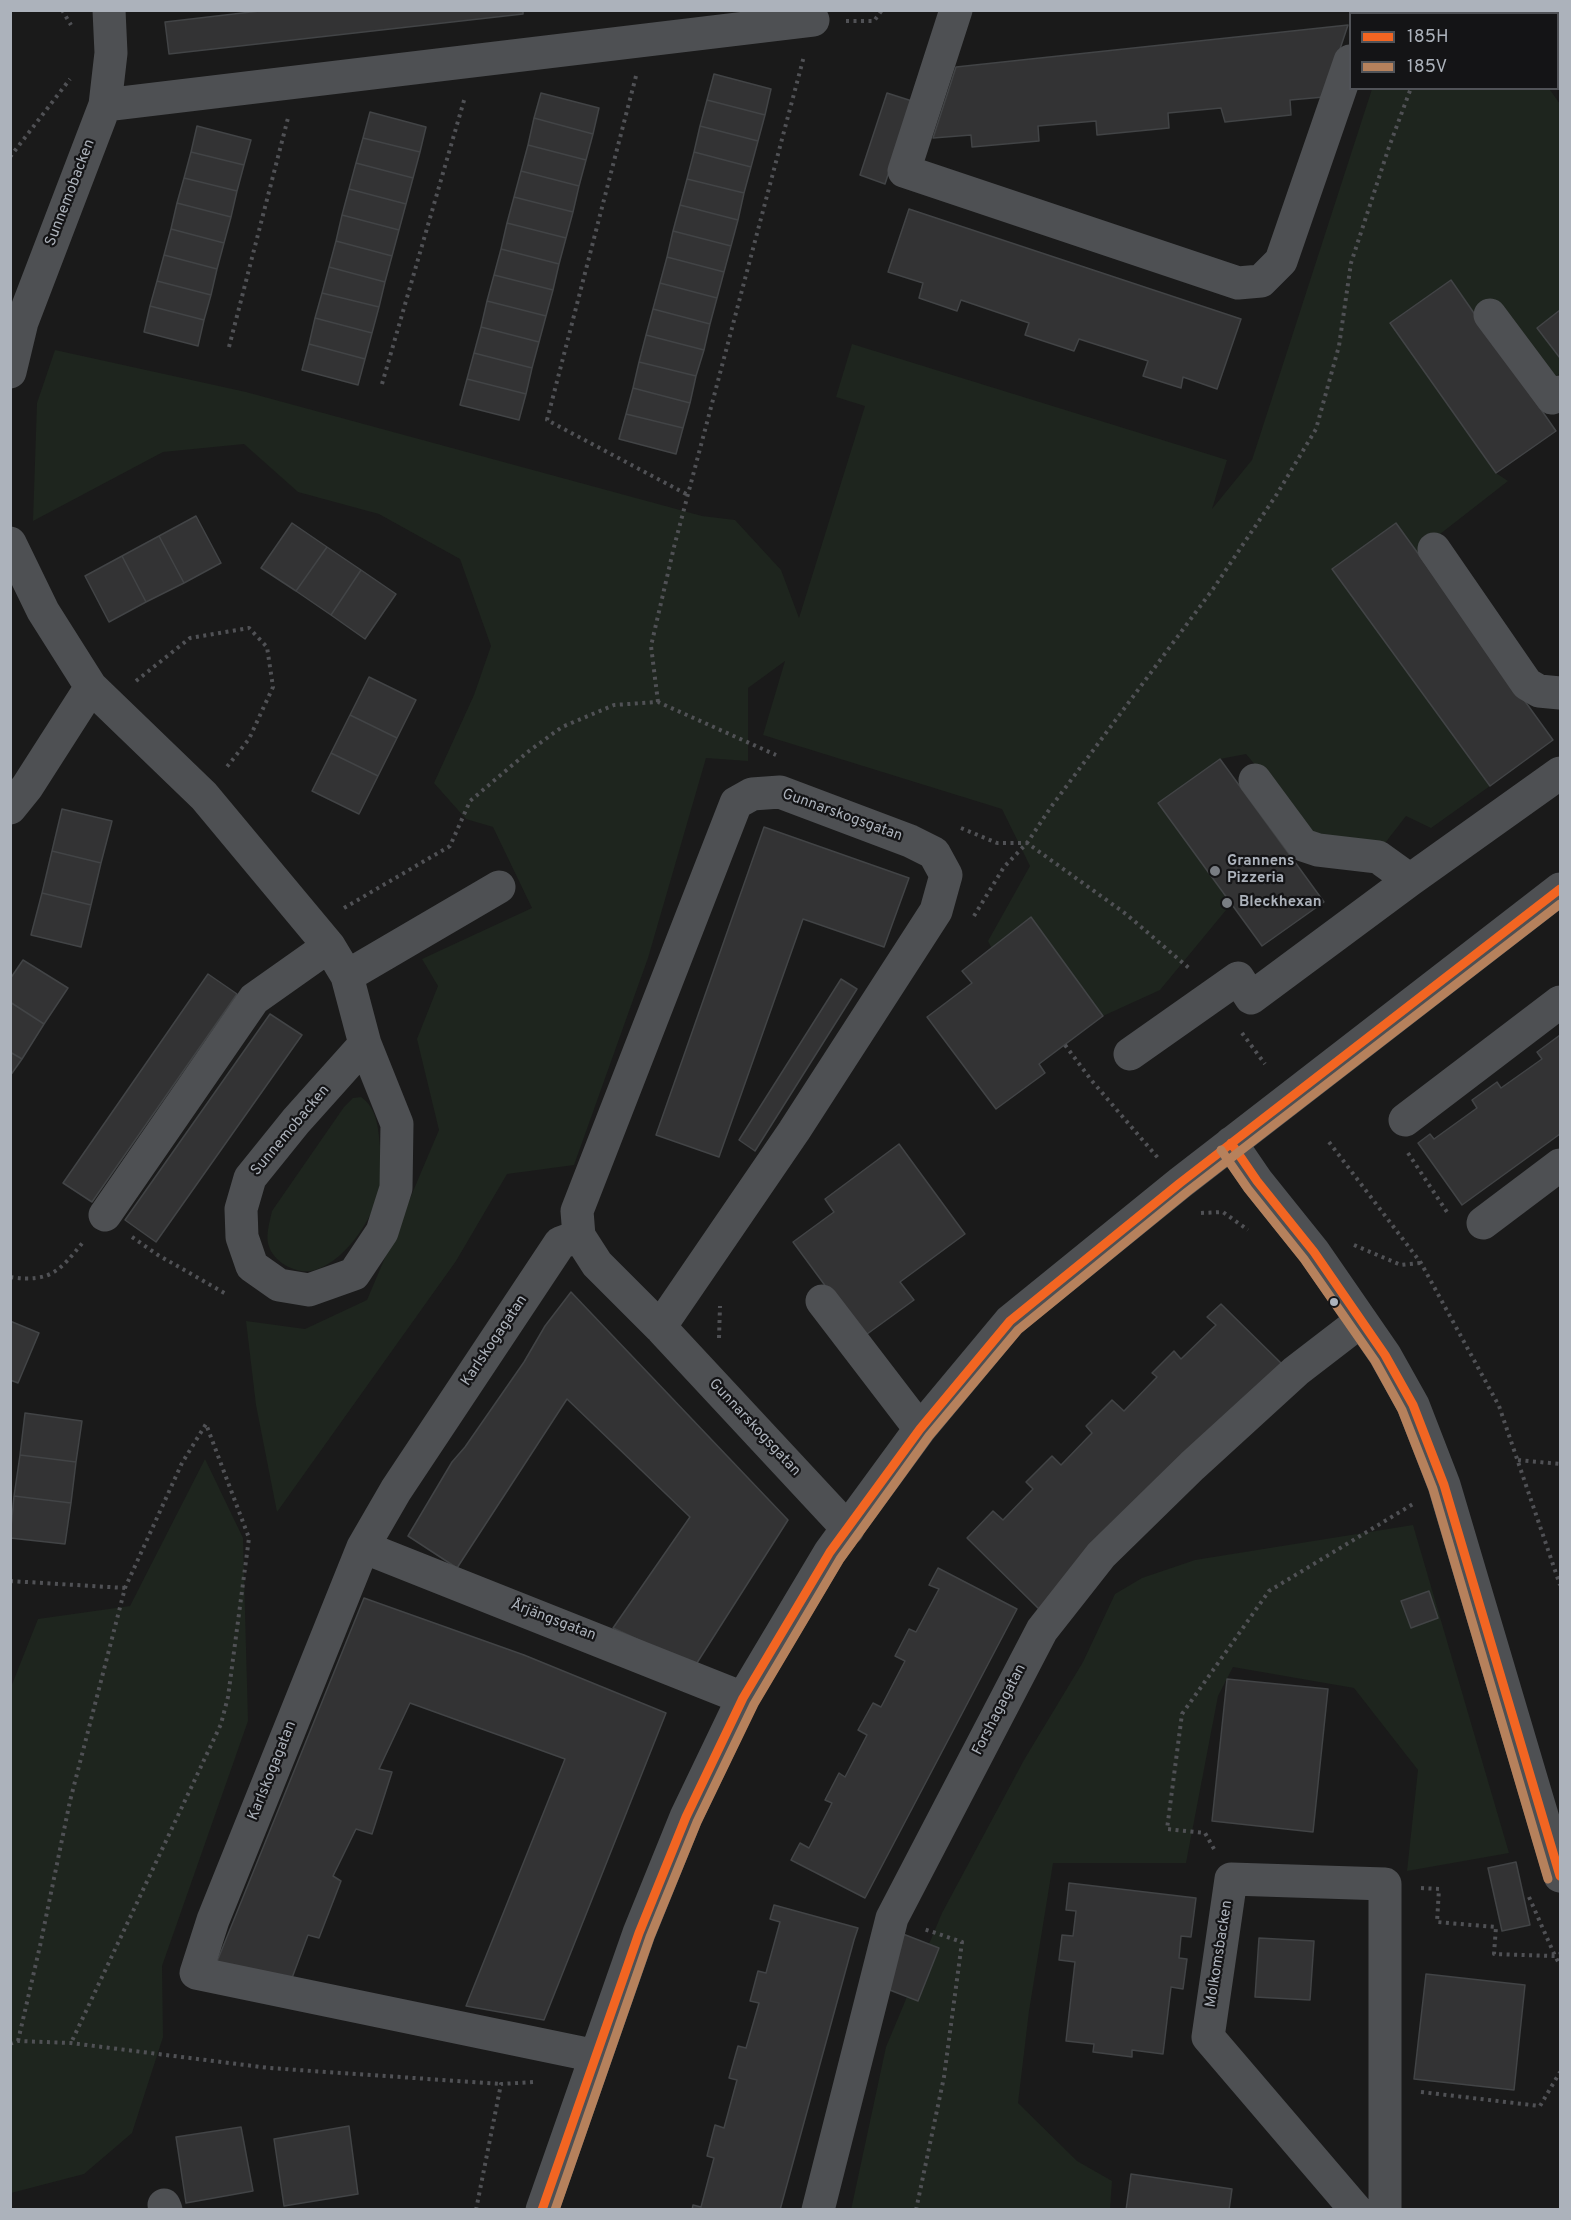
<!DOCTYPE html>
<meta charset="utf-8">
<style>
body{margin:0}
#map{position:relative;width:1571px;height:2220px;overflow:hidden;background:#1a1a1a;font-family:Overpass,sans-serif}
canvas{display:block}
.frame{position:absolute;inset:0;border:12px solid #acb2bb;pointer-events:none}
.legend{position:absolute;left:1349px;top:12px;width:210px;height:78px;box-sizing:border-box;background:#141416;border:2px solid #515358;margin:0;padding:8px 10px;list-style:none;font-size:18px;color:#acb2bb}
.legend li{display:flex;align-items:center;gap:12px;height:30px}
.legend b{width:30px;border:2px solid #515358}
</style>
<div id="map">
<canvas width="1571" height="2220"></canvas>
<div class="frame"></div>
<ul class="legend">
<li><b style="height:8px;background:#f26522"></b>185H</li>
<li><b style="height:8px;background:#b6815c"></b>185V</li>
</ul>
</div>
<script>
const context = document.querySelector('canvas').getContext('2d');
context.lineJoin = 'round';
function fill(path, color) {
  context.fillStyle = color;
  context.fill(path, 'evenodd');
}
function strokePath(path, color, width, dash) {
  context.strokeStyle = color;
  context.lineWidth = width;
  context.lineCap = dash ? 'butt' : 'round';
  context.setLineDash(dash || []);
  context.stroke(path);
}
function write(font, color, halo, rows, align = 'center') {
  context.font = font + ' Overpass,sans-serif';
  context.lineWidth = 4.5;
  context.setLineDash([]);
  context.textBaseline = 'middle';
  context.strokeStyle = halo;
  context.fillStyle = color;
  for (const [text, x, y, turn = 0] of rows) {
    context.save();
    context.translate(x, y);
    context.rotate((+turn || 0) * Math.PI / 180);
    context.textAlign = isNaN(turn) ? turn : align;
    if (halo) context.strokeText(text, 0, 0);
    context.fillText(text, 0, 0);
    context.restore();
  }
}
fill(new Path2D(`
 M1397,11H1560V83L1558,85V14L1397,13Z
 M1372,89H1552L1550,90L1560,104V310L1537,328L1560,358V373L1534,398L1451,280L1390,323L1496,473L1508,481L1417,552L1396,523L1332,569L1490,786L1431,828L1406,816L1382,847L1318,840L1246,754L1220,759L1159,803L1231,904L1160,990L1103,1016L1031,917L992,949L988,941L1030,866L1002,809L763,735L785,661L748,688V761L706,758L648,958L574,1165L507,1174L456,1261L277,1512L256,1405L246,1321L305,1329L367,1300L439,1130L417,1039L438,986L422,959L532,908L493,827L466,819L434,783L474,695L491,646L460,559L379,514L298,492L244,444L163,452L33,521L37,403L55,350L246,392L702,516L735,520L781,570L799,618L865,406L836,397L852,344L1227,460L1212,509L1252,460Z
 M361,1097C377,1108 378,1127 380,1146C381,1156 383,1168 382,1178C378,1212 348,1260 315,1270C297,1276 271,1261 268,1243C266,1232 270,1221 272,1211L344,1107L353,1098Z
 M205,1459L243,1538L248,1721L162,1966L163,2037L132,2133L84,2174L11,2193V1687L38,1619L130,1606Z
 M1413,1525L1509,1853L1407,1871L1418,1770L1354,1688L1233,1667L1218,1696L1186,1863H1053L1029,2011L1018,2103L1077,2161L1112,2181L1110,2209L851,2210L886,2047L942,1913L1024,1760L1083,1662L1115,1594L1142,1578L1195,1560Z`), '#1e251e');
const building = new Path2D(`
 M268,10H523V14L169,54L165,22Z
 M1348,25L1324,97L1290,100L1291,115L1225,122L1221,108L1168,113L1169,128L1097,135L1096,121L1038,126L1039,141L972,147L971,135L933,138L956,67Z
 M714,74L771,89L765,115L707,100Z
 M541,93L599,108L593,134L534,118Z
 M887,93L912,101L885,184L860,175Z
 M707,100L765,115L758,141L700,126Z
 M370,112L426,127L420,152L363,138Z
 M534,118L593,134L586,160L528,145Z
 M197,126L251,140L244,165L191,152Z
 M700,126L758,141L751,167L694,152Z
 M363,138L420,152L413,178L356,163Z
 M528,145L586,160L579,186L521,171Z
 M191,152L244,165L237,191L184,178Z
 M694,152L751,167L744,193L687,179Z
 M356,163L413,178L406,204L349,189Z
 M521,171L579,186L573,212L514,197Z
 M184,178L237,191L231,217L177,203Z
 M687,179L744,193L738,220L680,205Z
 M349,189L406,204L399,230L342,215Z
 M514,197L573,212L566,238L507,223Z
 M177,203L231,217L224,243L171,229Z
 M680,205L738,220L731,246L673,231Z
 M909,209L1241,319L1217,389L1183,377L1181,388L1143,376L1148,361L1079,339L1074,351L1025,335L1029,323L961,300L957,311L919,298L923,283L888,272Z
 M342,215L399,230L392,256L336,241Z
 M507,223L566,238L559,264L501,249Z
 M171,229L224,243L217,269L164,255Z
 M673,231L731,246L724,272L667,257Z
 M336,241L392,256L385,282L329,267Z
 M501,249L559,264L553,290L494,275Z
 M164,255L217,269L211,295L157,281Z
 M667,257L724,272L717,298L660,283Z
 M329,267L385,282L379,307L322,293Z
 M494,275L553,290L546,316L487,301Z
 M1451,280L1556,431L1496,473L1390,323Z
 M157,281L211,295L204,320L150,306Z
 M660,283L717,298L710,324L653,309Z
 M322,293L379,307L372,333L315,318Z
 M487,301L546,316L539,342L481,327Z
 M150,306L204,320L198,346L144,332Z
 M653,309L710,324L704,350L646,335Z
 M1560,310V358L1537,328Z
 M315,318L372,333L365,359L309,344Z
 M481,327L539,342L532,368L474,353Z
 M646,335L704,350L696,376L639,362Z
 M309,344L365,359L358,385L302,370Z
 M474,353L532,368L526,394L467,379Z
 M639,362L696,376L690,403L633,388Z
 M467,379L526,394L519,420L460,405Z
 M633,388L690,403L683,428L626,414Z
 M626,414L683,428L676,454L619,439Z
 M196,516L221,563L184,583L159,536Z
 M292,523L327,547L296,591L261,568Z
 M1396,523L1553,740L1490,786L1332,569Z
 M159,536L184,583L146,602L122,556Z
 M327,547L361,570L331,615L296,591Z
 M122,556L146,602L109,622L85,576Z
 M361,570L396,594L365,639L331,615Z
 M369,677L416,700L397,738L350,715Z
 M350,715L397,738L378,776L331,753Z
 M331,753L378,776L359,814L312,791Z
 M1220,759L1324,902L1262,946L1158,803Z
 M62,809L112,821L101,863L52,851Z
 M764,827L909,878L884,947L803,919L719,1157L656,1135Z
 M52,851L101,863L91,905L42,893Z
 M42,893L91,905L81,947L31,935Z
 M1031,917L1103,1016L1039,1064L1045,1073L996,1109L927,1017L972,983L962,971Z
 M23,960L68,988L44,1024L10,1002V979Z
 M208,974L237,994L92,1202L63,1183Z
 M841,979L857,989L755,1151L739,1140Z
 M10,1002L44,1024L22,1059L10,1052Z
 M270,1014L302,1035L156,1242L125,1220Z
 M1560,1035V1134L1462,1205L1418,1143L1430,1134L1434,1139L1477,1108L1472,1100L1497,1082L1501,1088L1542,1059L1537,1052Z
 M10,1052L22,1059L10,1076Z
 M899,1144L965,1234L900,1282L914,1300L863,1337L793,1242L834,1212L825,1199Z
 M571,1292L788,1520L695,1666L613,1628L690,1517L567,1399L457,1568L408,1536L452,1462L465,1447L524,1362L545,1326Z
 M1221,1304L1283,1365L1040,1610L967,1538L993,1511L1003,1520L1033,1489L1026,1482L1052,1456L1061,1465L1092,1433L1086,1426L1112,1400L1124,1411L1157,1377L1152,1373L1174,1351L1181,1359L1216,1325L1207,1317Z
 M10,1321L39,1333L18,1383L10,1380Z
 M25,1413L82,1421L76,1462L20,1455Z
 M20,1455L76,1462L71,1503L14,1496Z
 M14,1496L71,1503L65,1544L10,1538Z
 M938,1568L1017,1609L865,1898L791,1860L800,1843L809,1848L832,1803L825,1800L839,1773L845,1777L867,1735L858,1730L873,1703L881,1707L905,1661L895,1656L909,1629L916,1632L939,1589L929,1585Z
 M1429,1591L1438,1618L1411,1628L1401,1601Z
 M364,1598L524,1655L666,1713L544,2020L466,2006L565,1759L410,1703L379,1769L392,1772L372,1834L356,1829L333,1876L341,1881L319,1938L308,1935L292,1978L216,1964Z
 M1227,1679L1328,1689L1313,1832L1212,1821Z
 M1516,1862L1530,1925L1502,1931L1488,1868Z
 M1069,1883L1196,1898L1191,1937L1181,1936L1179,1958L1187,1959L1183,1989L1171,1987L1163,2054L1132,2050V2057L1093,2052L1094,2044L1066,2041L1075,1962L1059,1960L1062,1935L1073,1936L1076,1911L1066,1910Z
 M774,1905L858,1928L854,1940L780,2210H692L693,2205L701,2207L714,2158L707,2156L715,2125L724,2128L737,2080L729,2078L738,2046L746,2048L759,2003L750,2001L758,1971L766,1973L780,1922L770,1919Z
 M903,1934L939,1948L918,2001L882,1987Z
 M1259,1938L1314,1941L1310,2000L1255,1997Z
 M1426,1974L1525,1985L1514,2090L1414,2079Z
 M349,2126L358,2194L284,2206L274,2139Z
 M241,2127L253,2191L186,2203L176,2137Z
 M1131,2174L1232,2189L1229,2210H1126Z`);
fill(building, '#333334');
strokePath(building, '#424446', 1.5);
strokePath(new Path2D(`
 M62,10L71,25
 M1440,14L1441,10
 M846,21H874L882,10
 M636,76L547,420L688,495
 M10,157L70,79
 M229,347L288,118
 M382,384L465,97
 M136,681L190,638L249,628L267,647L273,687L249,739L226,768
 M658,702L651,646L674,547L804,56
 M961,828L997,843H1027L1126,914L1190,969
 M344,908L450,846L470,801L529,751L562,727L614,705L658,702L776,755
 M974,916L1004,867L1027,843L1051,807L1213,589L1277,494L1316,429L1339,346L1351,263L1389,147L1411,88
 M1242,1033L1265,1064
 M1065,1045L1092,1081L1158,1158
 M1329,1142L1421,1263L1499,1406L1560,1585
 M1408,1153L1449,1215
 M1201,1213L1223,1212L1248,1230
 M132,1237L158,1255L228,1295
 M1354,1245L1401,1265L1420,1263
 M10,1277C52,1283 60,1270 84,1241
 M719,1338L720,1306
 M1518,1460L1560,1464
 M10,1581L125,1588
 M1214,1849L1205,1833L1167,1829L1182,1714L1269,1591L1413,1504
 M1421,1888L1439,1889L1437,1922L1496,1927L1494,1954L1555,1956L1560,1954
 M1529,1897L1555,1956L1560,1965
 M18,2041L40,1946L70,1801L125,1588L182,1463L206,1424L249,1538L228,1697L221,1724L71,2043
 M10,2044L18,2041L71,2043L269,2068L501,2084
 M1421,2092L1540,2106L1560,2072
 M476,2210L501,2084L533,2082
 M916,2210L944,2077L962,1942L924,1929`), '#505155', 4, [3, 4.5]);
strokePath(new Path2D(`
 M956,10L904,171L1238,283L1261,281L1281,261L1350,61
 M1367,14L1368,10
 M105,105L813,20
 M1490,315L1552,398L1560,392
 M10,372L22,322L105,105L111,53L109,10
 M10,543L43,611L91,687L204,796L329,946L347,976L365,1044L397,1124L396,1188L382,1232L354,1274L309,1290L279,1285L252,1266L242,1237L241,1209L250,1178L296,1121L365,1044
 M1434,549L1527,684L1539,691L1560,693
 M1255,780L1303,845L1318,850L1378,857L1410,880
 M10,808L27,787L91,687
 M347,976L499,887
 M1130,1054L1238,978L1251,998L1410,880L1560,773
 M1405,1120L1560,1002
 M1231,1143L1257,1181L1314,1252L1385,1355L1413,1405L1444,1485L1560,1876
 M105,1215L254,999L329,946
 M1483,1223L1560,1165
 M579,1236L560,1243L396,1490L363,1547L213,1920L196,1973L596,2056
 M822,1301L920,1429
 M660,1327L794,1131L936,911L946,875L934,853L910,841L780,792L752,794L736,803L577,1211L579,1236L597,1264L660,1327L848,1529
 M363,1547L743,1698
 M164,2205L166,2210
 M542,2210L639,1933L686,1817L743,1698L830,1552L920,1429L1010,1321L1180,1183L1560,889
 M818,2210L892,1918L1042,1630L1101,1555L1192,1466L1296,1371L1361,1321
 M1356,2210L1208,2037L1231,1879L1385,1884V2210`), '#4e5053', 33);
strokePath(new Path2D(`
 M1231,1143L1257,1181L1314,1252L1385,1355L1413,1405L1444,1485L1560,1876
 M542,2210L639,1933L686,1817L743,1698L830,1552L920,1429L1010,1321L1180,1183L1560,889`), '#f26522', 9);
strokePath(new Path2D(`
 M1221,1150L1248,1189L1304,1259L1375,1361L1402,1410L1433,1489L1548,1879
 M555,2210L650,1937L697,1822L754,1704L840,1559L929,1436L1018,1330L1187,1192L1560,904`), '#b6815c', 9);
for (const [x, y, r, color] of [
 [1215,871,6,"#797d83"],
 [1227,903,6,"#797d83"],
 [1334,1302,5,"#acb2bb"]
]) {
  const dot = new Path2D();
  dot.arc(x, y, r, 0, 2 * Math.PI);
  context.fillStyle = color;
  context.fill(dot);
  strokePath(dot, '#141416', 2);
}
write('15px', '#acb2bb', '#141416', [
 ["Sunnemobacken",71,193,-69],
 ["Gunnarskogsgatan",842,816,20],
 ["Sunnemobacken",291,1131,-50],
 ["Karlskogagatan",495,1341,-56],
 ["Gunnarskogsgatan",754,1428,47],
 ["Årjängsgatan",553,1621,21],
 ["Forshagagatan",1000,1710,-63],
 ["Karlskogagatan",273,1771,-68],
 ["Molkomsbacken",1220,1954,-81]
]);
write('bold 15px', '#acb2bb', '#141416', [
 ["Grannens",1227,862],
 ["Pizzeria",1227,879],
 ["Bleckhexan",1239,903]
], 'left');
</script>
